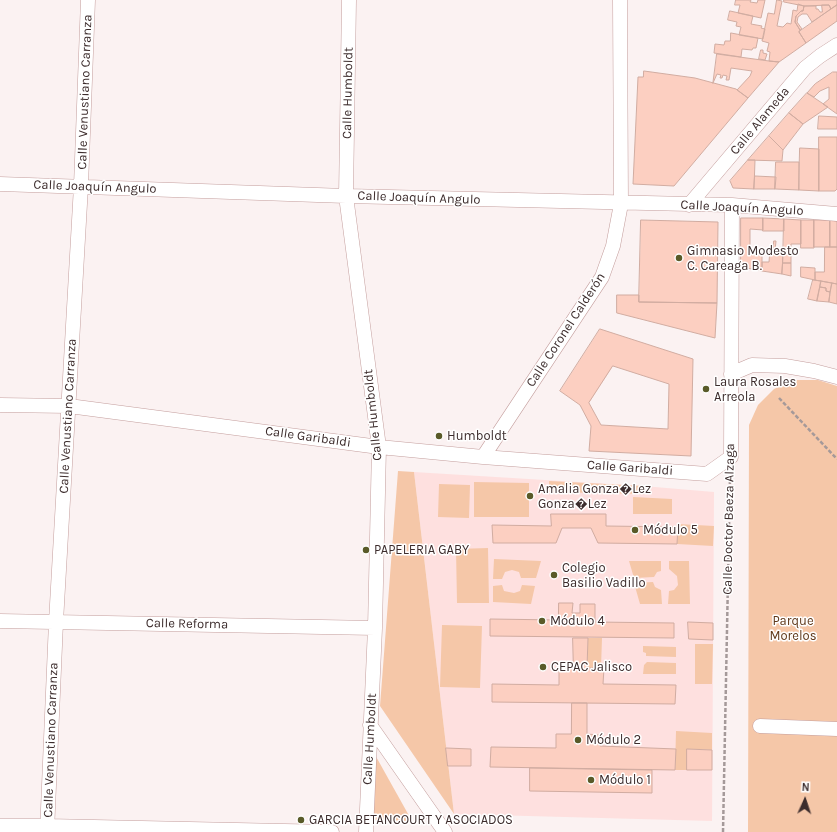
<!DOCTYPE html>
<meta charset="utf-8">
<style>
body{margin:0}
#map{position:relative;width:837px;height:832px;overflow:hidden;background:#fbf2f2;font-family:Karla,sans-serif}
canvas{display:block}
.north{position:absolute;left:785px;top:780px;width:40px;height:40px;-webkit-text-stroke:3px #fff;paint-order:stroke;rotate:3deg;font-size:11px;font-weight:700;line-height:16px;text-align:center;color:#3c2c2c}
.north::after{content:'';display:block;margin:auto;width:14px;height:18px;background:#3c2c2c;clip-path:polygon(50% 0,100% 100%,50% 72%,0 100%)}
</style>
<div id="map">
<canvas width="837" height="832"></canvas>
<div class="north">N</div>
</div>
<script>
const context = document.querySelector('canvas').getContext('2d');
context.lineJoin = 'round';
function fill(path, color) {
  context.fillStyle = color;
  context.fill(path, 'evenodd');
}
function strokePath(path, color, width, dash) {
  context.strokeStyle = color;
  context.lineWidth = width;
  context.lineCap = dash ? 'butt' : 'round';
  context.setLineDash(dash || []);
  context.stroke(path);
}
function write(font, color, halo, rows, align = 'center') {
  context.font = font + ' Karla,sans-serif';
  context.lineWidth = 3;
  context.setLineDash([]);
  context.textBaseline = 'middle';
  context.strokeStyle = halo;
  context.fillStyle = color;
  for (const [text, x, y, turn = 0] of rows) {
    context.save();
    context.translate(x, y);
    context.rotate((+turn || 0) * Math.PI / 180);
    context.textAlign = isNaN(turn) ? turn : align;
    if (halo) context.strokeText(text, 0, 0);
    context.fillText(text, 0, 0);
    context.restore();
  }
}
fill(new Path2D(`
 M414,472L643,486L714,492L712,821L454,814Z`), '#fee0df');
fill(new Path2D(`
 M794,380H818L837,386V832H748L749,425L758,405L774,389Z
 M398,471L414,472L454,814L380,706Z
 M549,481L643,486L644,494L549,492Z
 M474,482L529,483V517H474Z
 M439,484L470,485L469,518L438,517Z
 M633,497L672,499V514H633Z
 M678,524L714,526L713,546L677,544Z
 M488,548L489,603H457L456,549Z
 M494,559L541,561L536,578H521L519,572L512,570L505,572L502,579H493Z
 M629,561H661V571L657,572L654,577L634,578Z
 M669,561H689L690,604H668L669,591L674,590L678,585L677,576L669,569Z
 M653,582L655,587L661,590L662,604H640L634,583Z
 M502,585L504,591L514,593L520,591L522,585L535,586L531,604L493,602V586Z
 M442,625L482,626L480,688L440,687Z
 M588,638H602L601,668H587Z
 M695,644H713L712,684H695Z
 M643,646L676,647V657L646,656V653L643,652Z
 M647,662L676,663V674H643L644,665Z
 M676,731L712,733V750L687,749V770H675Z
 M374,753L412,821L372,820Z`), '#f5c7a8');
const building = new Path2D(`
 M736,0H751L750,2L757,3L758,0H765L761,18L738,13L740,5H735Z
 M777,0L782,1L777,26L783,27L787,23L791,24L793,10L797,11L798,4L804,6L803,11H801L796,16L795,22L800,30L799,32L806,43L779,62L769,61L770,52L767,51L769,43L762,41L768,13L774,14Z
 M784,0H837V5L831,9L829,5L804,6L784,2Z
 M822,5H829L831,9L812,22L807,14H802L798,17L797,22L802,29L800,30L795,22L796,16L801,11H803L804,6H816V9H818L820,12H822Z
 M837,5V21L806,43L799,32Z
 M730,11L753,16L751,24L762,26L761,28L765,29L763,39L739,35L741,27L736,26L737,22L728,20Z
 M731,33L758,38L756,48H753L752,50L742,49L741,57L714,53L715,44L724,45L725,41H730Z
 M761,50H763V53L767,54L765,60L759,59Z
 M717,54L769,61L779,62L748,98L737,90L750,76L752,71L731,68L729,80H726L727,76L723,75L722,78H720L721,75L717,74L713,83Z
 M644,71L695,78L736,89L748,98L674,186L633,184L638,77H643Z
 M833,72H837V114L823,104L829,99V87L820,91L814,97L807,93L815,84Z
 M807,93L828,107L803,124L789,113Z
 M789,113L803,124L783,150L769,136Z
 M819,116L837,117V129H818Z
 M769,136L783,150L782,161L748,160Z
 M819,137H837V189L835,191H819Z
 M800,148L819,149V191L799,190Z
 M748,160H755L754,189L733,188L730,181Z
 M776,162H799V190L775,189Z
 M755,176L776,177L775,189H754Z
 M741,218H763V230L750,229V252L762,253V271L741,267Z
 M763,218L784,219V231H763Z
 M784,219L801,220V244H791V263H783Z
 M641,220L718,222L717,303L639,302Z
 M801,220H814V248H801Z
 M814,220H830V247H814Z
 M830,220L837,221V247H830Z
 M774,241H776L775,251L783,252L782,274L762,271V262H769L770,249H773Z
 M825,247H837V284L815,280V272H824Z
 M783,263H791V276L782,274Z
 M801,267L815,268V280L801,277Z
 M813,280L821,281L817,301L808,299Z
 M821,281L832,283L830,292L826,291V288L820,287Z
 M832,283L837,284V304L829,302Z
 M820,287L826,288V291L830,292L829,302L817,301Z
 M617,295H639V302L717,303L715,338L617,313Z
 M600,329L693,359L691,456L589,451L591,426L580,405L560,391ZM613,366L669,384L668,429L601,425L589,403Z
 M551,514H606V526L678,527L677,544L598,543L591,528H562L556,543H493L492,525L551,526Z
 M559,603H573L572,613H580V604H595V622L674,623V638L490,636V619L558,620Z
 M688,622L713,623V640L689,639Z
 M573,638H588L587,668H604L603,684L676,685L675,704L492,702V684L559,685V668H573Z
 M572,703H587V734L599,735L600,746L676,749L675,770L490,767L491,747L556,748V734H571Z
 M446,748L471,749V766H448Z
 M687,749L712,750V770H687Z
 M530,768L652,770V793L530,791Z`);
fill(building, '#fccfc1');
strokePath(building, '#d1aca1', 1);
const street = new Path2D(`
 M349,0L346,196L379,447L375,628L366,832
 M0,184L346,196L732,205L837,214
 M689,205L805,68L820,56L837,45
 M731,374L752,365L785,366L814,371L837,377
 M0,405L69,406L379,447L483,457L707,474L731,457L732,205
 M483,457L602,277L613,246L621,204L620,0
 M0,621L375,628
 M370,725L445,832
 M760,726L837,729
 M0,826H47L332,832
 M47,832L56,622L81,186L88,0`);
strokePath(street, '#c49e9d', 15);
strokePath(new Path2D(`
 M779,398L837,459
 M723,832L730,478`), '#a59999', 2.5, [4, 2]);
strokePath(street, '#fff', 14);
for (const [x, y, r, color] of [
 [679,258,4,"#595a28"],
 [706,389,4,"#595a28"],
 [439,436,4,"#595a28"],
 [530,496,4,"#595a28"],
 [635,530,4,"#595a28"],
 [366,550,4,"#595a28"],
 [554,575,4,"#595a28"],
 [542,621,4,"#595a28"],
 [543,667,4,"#595a28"],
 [578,740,4,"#595a28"],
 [591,780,4,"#595a28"],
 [301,820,4,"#595a28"]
]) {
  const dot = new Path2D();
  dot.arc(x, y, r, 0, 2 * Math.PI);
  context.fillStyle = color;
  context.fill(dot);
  strokePath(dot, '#fff', 1.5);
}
write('13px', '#3c2c2c', '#fff', [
 ["Calle Venustiano Carranza",85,92,-88],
 ["Calle Humboldt",348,93,-89],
 ["Calle Alameda",760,121,-50],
 ["Calle Joaquín Angulo",95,187,2],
 ["Calle Joaquín Angulo",419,198,2],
 ["Calle Joaquín Angulo",742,208,3],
 ["Calle Coronel Calderón",566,330,-57],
 ["Calle Humboldt",373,415,-96],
 ["Calle Venustiano Carranza",68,416,-87],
 ["Calle Garibaldi",308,437,8],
 ["Calle Garibaldi",630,468,4],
 ["Calle Doctor Baeza Alzaga",729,519,-89],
 ["Calle Reforma",187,624,1],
 ["Calle Humboldt",370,739,-87],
 ["Calle Venustiano Carranza",51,740,-88]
]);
write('13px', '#3c2c2c', '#fff', [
 ["Gimnasio Modesto",687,251],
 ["C. Careaga B.",687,266],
 ["Laura Rosales",714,382],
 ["Arreola",714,397],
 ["Humboldt",447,436],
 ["Amalia Gonza�Lez",538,489],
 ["Gonza�Lez",538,504],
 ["Módulo 5",643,530],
 ["PAPELERIA GABY",374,550],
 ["Colegio",562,568],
 ["Basilio Vadillo",562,583],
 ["Módulo 4",550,621],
 ["CEPAC Jalisco",551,667],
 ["Módulo 2",586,740],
 ["Módulo 1",599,780],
 ["GARCIA BETANCOURT Y ASOCIADOS",309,820]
], 'left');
write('13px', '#5f3718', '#fff', [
 ["Parque",793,621],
 ["Morelos",793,636]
]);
</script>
